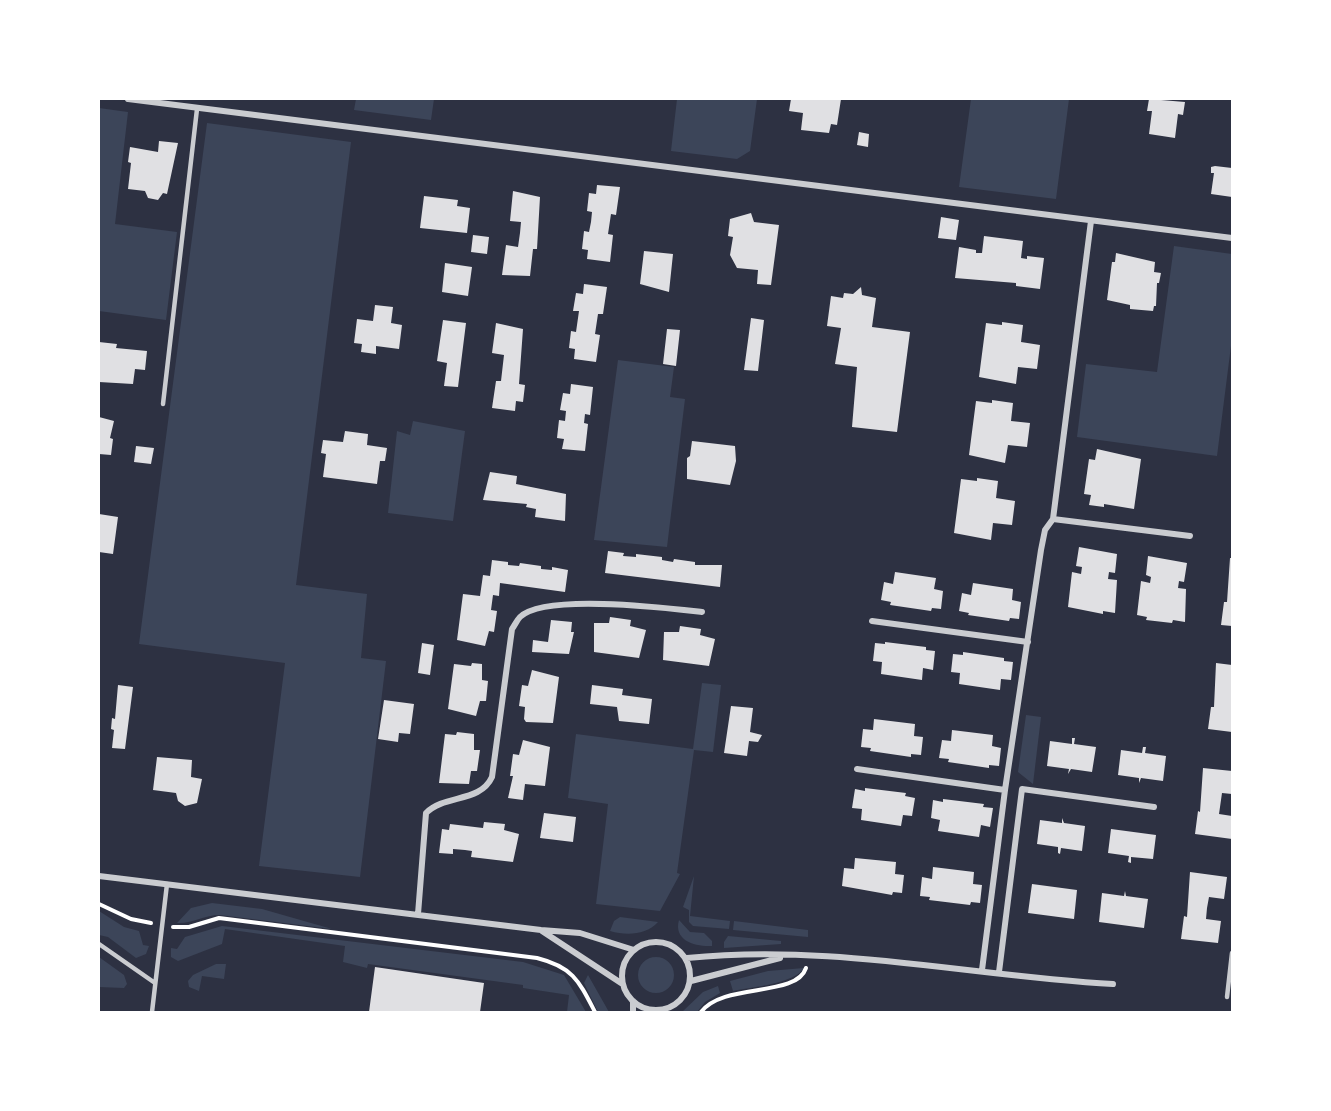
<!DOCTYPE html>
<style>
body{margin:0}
#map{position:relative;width:1331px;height:1111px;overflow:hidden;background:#2d3142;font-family:Lato,sans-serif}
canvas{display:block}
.frame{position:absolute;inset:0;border:100px solid #fff;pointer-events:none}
</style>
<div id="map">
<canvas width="1331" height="1111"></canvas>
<div class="frame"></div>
</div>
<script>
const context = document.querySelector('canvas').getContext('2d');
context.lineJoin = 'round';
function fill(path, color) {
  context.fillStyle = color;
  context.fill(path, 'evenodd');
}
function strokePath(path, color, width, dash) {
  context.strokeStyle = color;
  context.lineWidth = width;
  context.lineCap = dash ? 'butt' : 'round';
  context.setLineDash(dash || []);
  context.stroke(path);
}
fill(new Path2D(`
 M356,99H434L431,120L354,110Z
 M677,99H757L750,151L737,159L671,151Z
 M971,99H1069L1056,199L959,187Z
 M99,108L128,112L115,224L177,232L166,320L99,311Z
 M207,123L351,142L296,585L367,594L361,658L386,661L360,877L259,866L285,663L139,644Z
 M1174,246L1232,254V338L1217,456L1077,437L1086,364L1157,372Z
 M618,360L674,367L670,397L685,399L667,547L594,540Z
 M413,421L465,431L453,521L388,513L397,431L410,435Z
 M702,683L721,685L713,752L694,750L677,873L680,874L660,911L596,904L608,804L568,798L576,734L693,749Z
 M1026,715L1041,717L1033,784L1018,772Z
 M694,876L690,916L730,921L729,929L693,926L689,922V910L683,907Z
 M212,903L262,909L332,929L220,915C204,915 192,924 177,923L191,908Z
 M99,911L124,927L139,931L143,945L149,946L146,954L136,958L108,937L99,935Z
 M620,917L658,922C646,935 627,936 610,931L614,921Z
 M679,920L690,932L704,933L712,941V946C696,947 673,941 679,920Z
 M734,921L808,930V937L733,930Z
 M222,926L523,962L564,975L586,1012H567L569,995L523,988V985L368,964L367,968L343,962L345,946L225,929L222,944L178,961L171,957V948L177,949L185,937Z
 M728,936L781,941V944L724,948V942Z
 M99,957L124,975L127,984L124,988L99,987Z
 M638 975a18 18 0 1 1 36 0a18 18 0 1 1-36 0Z
 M216,964H226L224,979L202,976L199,991L189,987L188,981L193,975Z
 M804,968C794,984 751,987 733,991L730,981L768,971Z
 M588,975L609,1012H598L584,983Z
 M718,986L720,993L705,1002L697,1012H682L703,992Z`), '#3c4559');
fill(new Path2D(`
 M791,99H841L837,125L831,124L829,133L801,130L803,113L789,111Z
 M1149,99L1185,102L1183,115L1178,114L1175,138L1149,134L1152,111H1147Z
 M859,132L869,134L868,147L857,145Z
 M159,141L178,143L167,194L163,193L158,200L148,198L145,191L128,189L131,163L128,162L130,147L158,152Z
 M1215,166L1232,168V197L1211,194L1214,173H1211V167Z
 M597,185L620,187L616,215L611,214L608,234L613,235L610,262L587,259L588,250L582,249L584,231L589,232L591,222L592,212L587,211L589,193L596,194Z
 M513,191L540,197L537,249H533L530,276L502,275L506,245L518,247L520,233L521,222L510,221Z
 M424,196L458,200L457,206L470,208L467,233L420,228Z
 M751,213L754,222L779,225L771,285L757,284L758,270L737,268L730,255L733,237L728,236L730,219Z
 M941,217L959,220L956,240L938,238Z
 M473,235L489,237L487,254L471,252Z
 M984,236L1023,241L1021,258L1027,259V256L1044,258L1040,289L1016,286V283L955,278L959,247L976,250V253H982Z
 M644,251L673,254L669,292L640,284Z
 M1116,253L1155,262L1154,272L1161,273L1159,283H1157L1156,306H1154L1153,311L1130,309V305L1107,300L1112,262H1115Z
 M445,263L472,267L468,296L442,292Z
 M584,284L607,287L603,314H598L595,334L600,335L596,362L574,359L575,349L569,348L571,331L576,332L579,311H573L576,293L583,294Z
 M861,287L862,295L876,298L872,327L910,332L897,432L852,427L857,367L835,364L841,328L827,326L831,296L843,298L844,293L853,294Z
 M375,305L393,307L391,323L402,325L399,349L376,346V354L361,352L362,344L354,343L357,319L373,321Z
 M751,318L764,320L758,371L744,370Z
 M443,320L466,323L458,387L444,386L447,363L437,361Z
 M1002,322L1023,325L1021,342L1040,345L1037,369L1018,367L1016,384L979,377L986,323L1002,325Z
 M496,323L523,329L519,384L525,385L523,402L516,401L515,411L492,408L496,381H501L504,355L492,353Z
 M667,329L680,330L676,366L663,364Z
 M99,342L117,344L116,348L147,351L145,370L135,369L133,384L99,382Z
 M571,384L593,387L590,415L585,414L584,423L588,424L585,451L562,449L564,439L557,438L559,420L565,421L566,411L560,410L563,393L570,394Z
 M992,400L1013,403L1011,421L1030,423L1027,447L1008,445L1005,463L969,455L976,401L992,403Z
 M99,417L114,421L110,438L113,439L111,455L99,454Z
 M345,431L368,434L367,445L387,448L385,461H380L377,484L323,477L326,454L321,453L323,440L343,442Z
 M692,441L735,446L736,461L730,485L687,479V458L690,456Z
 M136,446L154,448L151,464L134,462Z
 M1097,449L1141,459L1134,509L1104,504V507L1089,505L1091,495L1084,494L1089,459L1095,460Z
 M490,472L517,476L516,484L566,494L565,521L535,517L536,509L526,507L527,504L483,500Z
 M977,478L998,481L996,498L1015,501L1012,525L993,523L991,540L954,533L961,479L977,481Z
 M99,514L118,517L113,554L99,552Z
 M1079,547L1117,554L1115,573L1109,572L1108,579L1117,580L1115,613L1103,611V614L1068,607L1072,572L1081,574L1082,567L1076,566Z
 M608,551L624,553L623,556L636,557V554L662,557V560L673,562L674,559L695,562V565H722L720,587L605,573Z
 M1148,556L1187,563L1184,582L1179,581L1178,588L1186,589L1185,622L1173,620L1172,623L1146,620L1147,617L1137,615L1141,581L1150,583L1151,577L1146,575Z
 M1230,558H1232V626L1221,625L1224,602H1227Z
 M492,560L508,562V565L519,566L520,563L541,566V569L552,570V567L568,570L565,592L500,583L499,596L493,595L491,610L497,611L494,632L489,631L485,646L457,640L463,594L480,596L483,575L490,576Z
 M895,572L936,578L934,589L943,591L941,609L932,608L931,611L890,605L891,602L881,600L884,582L893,584Z
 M973,583L1013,589L1012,600L1021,602L1019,619L1010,618L1009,621L968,615L969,613L959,611L962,593L971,595Z
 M610,617L631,620L630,626L646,630L639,658L594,652V623H609Z
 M551,620L572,622L571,632H574L569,654L532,652L533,640L548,642Z
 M680,626L701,629L700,635L715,639L709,666L663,660L664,632H679Z
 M885,642L926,647V650L935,651L933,670L923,668L922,680L881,674L882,662L873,661L875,643L885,644Z
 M422,643L434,645L430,675L418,673Z
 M963,652L1004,658V661L1013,662L1011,680L1001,679L1000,690L959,684L960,673L951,672L953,654L963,655Z
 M472,663L482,664V680L488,681L486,701H480L476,716L448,709L454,664L471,666Z
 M1216,663L1232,665V732L1208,729L1211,707H1214Z
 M532,670L559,677L553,723L526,722L524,719L525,707L519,706L522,685L528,686Z
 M118,685L133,687L125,749L112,748L114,730L111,729L112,718L115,719Z
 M592,685L623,689L622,695L652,699L649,724L619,721L617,707L590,704Z
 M384,700L414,704L410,734L399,733L398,742L378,739Z
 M731,706L753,708L750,732L762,735L758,742L749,741L747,756L724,753Z
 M874,719L915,724L914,736L923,737L921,755L911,754V757L870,751L871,748L861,747L863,729L873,730Z
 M952,730L993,735L992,746L1001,748L999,766L989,765V768L948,762L949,759L939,758L942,740L951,741Z
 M457,732L474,734V750H480L477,771H471L469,784L439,783L445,734L456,735Z
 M1072,738H1075L1074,744L1096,747L1092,772L1071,769L1068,774L1069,769L1047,766L1050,741L1072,744Z
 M523,740L550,747L545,786L525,784L523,800L508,798L513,776H510L513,754L519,755Z
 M1143,747H1146L1145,753L1166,756L1163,781L1141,778L1139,783V778L1118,775L1121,750L1142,753Z
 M157,757L192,760L191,777L202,779L197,803L185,806L178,801L176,793L153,790Z
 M1203,768L1232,771V794L1222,793L1219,814L1232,816V839L1195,834L1198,811L1200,812Z
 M865,788L906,793L905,796L915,798L912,816L903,815L901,826L861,820L862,809L852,808L855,789L865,791Z
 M943,799L984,804L983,807L993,808L990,827L981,825L979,837L938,831L940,820L931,818L933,800L943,802Z
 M544,813L576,817L573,842L540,838Z
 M1062,818L1064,823L1085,826L1082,851L1061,848L1060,854L1058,853V847L1037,844L1040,820L1062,823Z
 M484,822L505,824L504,830L519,834L513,862L471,857L472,851L465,850L453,849V854L439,853L442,829L449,830L450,824L483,828Z
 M1111,829L1156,835L1153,859L1131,857V863L1128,862L1129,856L1108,853Z
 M855,858L896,862L895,874L904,875L902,893L893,892L892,895L842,886L844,868L854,869Z
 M933,867L974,872L973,884L982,885L980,903L971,902L970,905L929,900L930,897L920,896L922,877L932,879Z
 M1190,872L1227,877L1224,899L1209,897L1207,908L1206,919L1221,921L1218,943L1181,939L1184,916L1187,917Z
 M1032,884L1077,890L1074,919L1028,913Z
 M1125,891L1126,896L1148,899L1144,928L1099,922L1102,893L1124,896Z
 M375,967L484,983L480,1012H369Z`), '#e0e0e3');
strokePath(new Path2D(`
 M99,904L131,919L151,923
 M173,927H189L219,918L537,958C573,967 579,981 595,1012
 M701,1012C724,982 796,998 806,968`), '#fff', 4);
strokePath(new Path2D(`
 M163,404L197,109
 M99,944L155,983
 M1227,997L1232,953
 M152,1012L167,884`), '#caccd0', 4.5);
strokePath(new Path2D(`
 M128,99L1232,238
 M1053,519L1190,536
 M872,621L1028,642
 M857,769L1005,790
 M99,876L541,930L580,933L634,950
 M418,914L426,813C445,794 480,803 492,777L512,629C515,625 517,620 520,617C545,593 667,608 702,612
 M542,931L621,983
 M622 976a34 34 0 1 1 68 0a34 34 0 1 1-68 0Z
 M687,958C830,943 971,976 1113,984
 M982,970L1005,790L1041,550L1045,530L1053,519L1091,221
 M999,972L1022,789L1154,807
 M691,981L780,958
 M633,1001V1012`), '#caccd0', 6);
</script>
